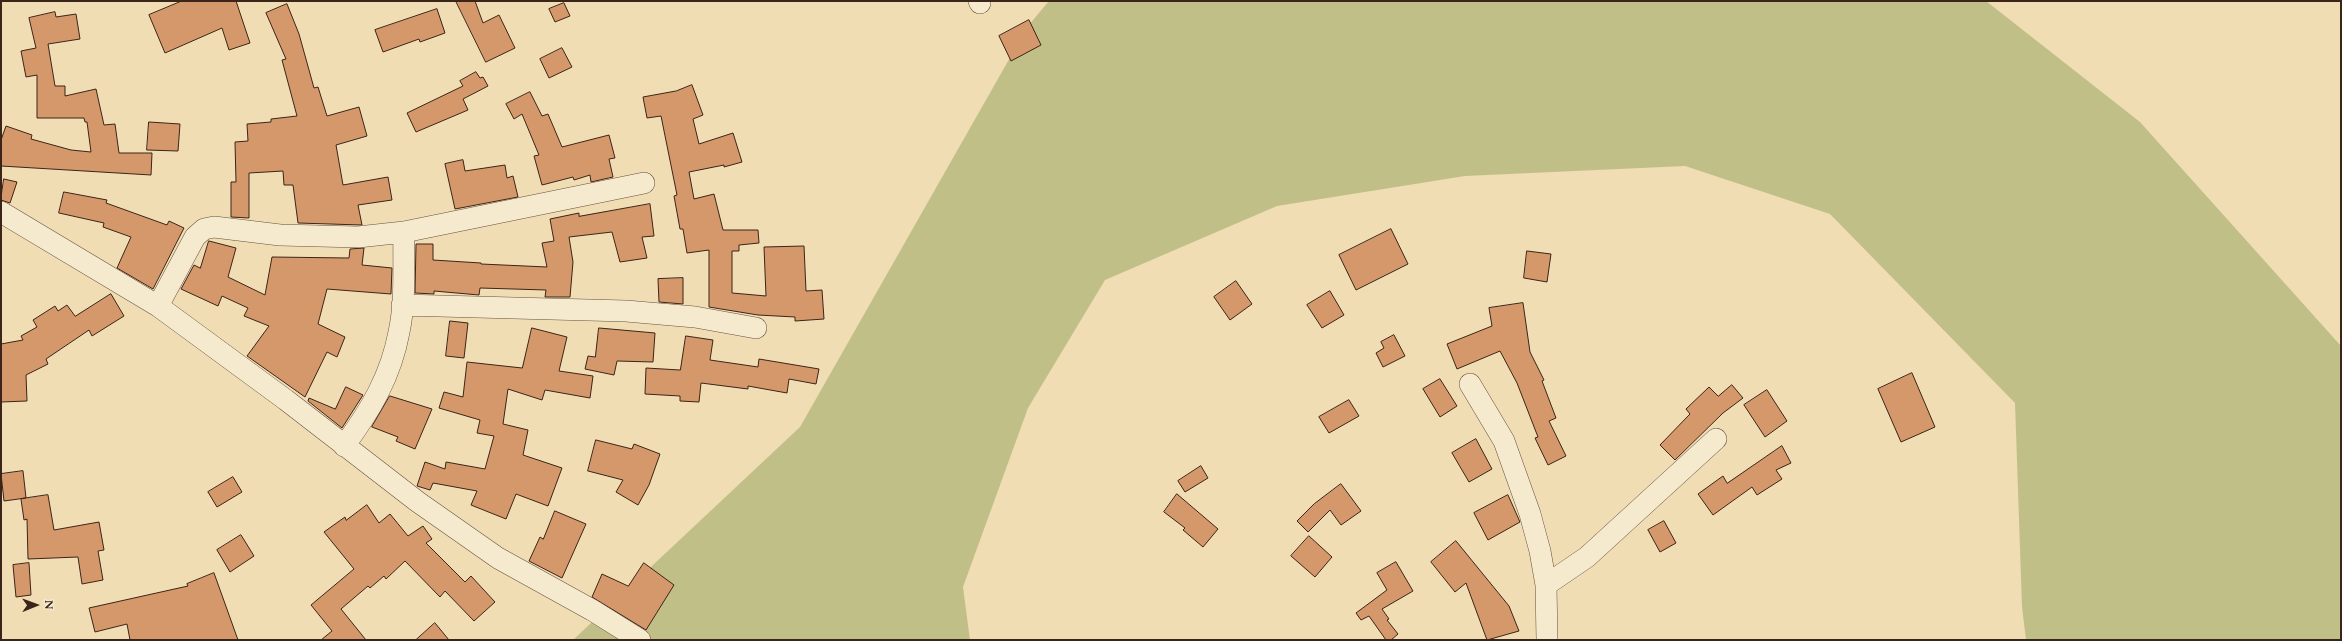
<!DOCTYPE html>
<style>
body{margin:0}
#map{position:relative;width:2342px;height:641px;overflow:hidden;background:#f0ddb4;font-family:Cardo,serif}
canvas{display:block}
.frame{position:absolute;inset:0;border:2px solid #3b2418;pointer-events:none}
.north{position:absolute;left:16px;top:585px;width:40px;height:40px;-webkit-text-stroke:3px #f5e9ce;paint-order:stroke;rotate:89deg;font-size:11px;font-weight:700;line-height:16px;text-align:center;color:#3b2418}
.north::after{content:'';display:block;margin:auto;width:14px;height:18px;background:#3b2418;clip-path:polygon(50% 0,100% 100%,50% 72%,0 100%)}
</style>
<div id="map">
<canvas width="2342" height="641"></canvas>
<div class="frame"></div>
<div class="north">N</div>
</div>
<script>
const context = document.querySelector('canvas').getContext('2d');
context.lineJoin = 'round';
function fill(path, color) {
  context.fillStyle = color;
  context.fill(path, 'evenodd');
}
function strokePath(path, color, width, dash) {
  context.strokeStyle = color;
  context.lineWidth = width;
  context.lineCap = dash ? 'butt' : 'round';
  context.setLineDash(dash || []);
  context.stroke(path);
}
fill(new Path2D(`
 M1049,1H1986L2140,122L2341,346V640H2026L2022,607L2015,403L1830,214L1685,166L1465,176L1277,206L1105,280L1028,408L963,587L970,640H573L800,427L1028,26Z`), '#c1bf88');
const building = new Path2D(`
 M182,1H236L250,43L229,50L222,28L165,53L149,15Z
 M456,1H475L483,23L499,15L515,48L486,62Z
 M564,3L570,16L555,22L549,9Z
 M287,4L299,34L314,88L318,87L327,116L359,107L367,136L336,145L343,185L388,177L392,200L358,205L362,225L298,223L293,185H284L283,171L249,173V218L231,217V182H236L235,142L248,141L247,124L271,122V119L297,116L282,60L286,59L266,13Z
 M437,9L445,33L420,42L419,39L383,52L375,30Z
 M55,12L56,17L76,14L80,39L48,44L55,86H65V96L96,89L104,125L115,124L119,153H152L151,175L1,166V140L6,126L32,135L31,139L71,150L91,152L87,122H85L84,118H37V75L26,77L21,51L36,48L29,18Z
 M1029,20L1041,45L1011,61L999,36Z
 M562,48L572,67L549,78L540,59Z
 M476,72L480,78L483,77L488,86L463,99L468,110L416,132L407,113L463,86L460,81Z
 M692,85L703,115L693,119L699,144L733,133L742,162L724,167V165L689,172L694,199L714,194L723,230H758L759,243L739,245V251H732V293L766,296L764,247L804,246L806,291L822,290L824,319L795,321V317L758,315L709,307V250L687,253L683,229H680L674,196L677,195L661,116L647,118L643,97L676,91Z
 M530,92L542,116L548,114L562,147L609,135L615,158L609,159L613,177L591,182L590,175L574,180L573,177L542,185L534,156L539,155L522,114L514,119L506,104Z
 M149,122L180,124L178,151L147,150Z
 M463,160L465,171L505,165L507,178L513,176L518,197L455,209L445,164Z
 M4,179L17,182L10,203L1,200Z
 M64,192L107,200L106,203L167,225L169,221L184,228L153,289L117,268L131,237L103,227L104,223L59,213Z
 M650,204L654,236L642,237L647,258L620,262L612,232L569,237L573,262L570,297H545L546,290L480,288L479,295L434,291V294L415,293L416,244H433V260L481,263V264L547,267L542,243L554,241L550,219L579,213V216Z
 M1391,229L1408,264L1356,290L1339,255Z
 M209,241L236,248L228,277L265,295L272,257L349,258L350,249L364,248L362,265L392,268L391,294L327,289L318,324L345,337L337,357L327,352L305,397L247,356L269,326L244,316L248,308L222,296L218,306L181,289L194,265L200,268Z
 M1527,251L1551,254L1547,282L1524,278Z
 M683,278V304L659,302L658,279Z
 M1236,281L1252,304L1230,320L1214,297Z
 M1330,291L1344,315L1322,328L1307,305Z
 M111,294L124,316L92,336L89,330L46,359L48,364L26,375L27,401L1,402V344L23,340L21,336L37,327L33,320L55,306L58,311L67,305L75,316Z
 M1523,303L1530,352L1544,380L1542,381L1556,418L1549,421L1566,456L1548,465L1535,438L1538,437L1517,383L1500,351L1457,369L1447,344L1492,326L1489,308Z
 M450,321L468,323L464,358L446,356Z
 M532,328L567,337L559,371L593,376L590,398L545,390L542,400L508,389L503,424L528,430L523,455L562,468L548,506L516,494L506,519L471,505L477,491L433,483L430,490L417,486L425,462L445,469L446,462L485,469L494,436L477,433L480,420L439,408L444,392L463,397L467,362L522,368Z
 M599,328L655,333L653,362L617,361L614,375L585,369L588,356L595,357Z
 M1394,335L1405,356L1383,367L1376,353L1384,348L1381,342Z
 M686,336L713,340L710,360L758,367L759,359L819,369L816,384L789,379L787,393L748,386V389L701,383L699,402L680,401V396L645,394L646,368L680,370Z
 M1912,373L1935,427L1901,442L1878,389Z
 M1440,379L1457,406L1440,417L1423,389Z
 M1732,385L1743,398L1723,413L1675,460L1660,445L1690,414L1686,409L1709,387L1718,396Z
 M346,387L363,395L342,428L308,401L309,398L335,409Z
 M1767,390L1787,421L1765,437L1744,405Z
 M390,396L432,409L415,449L396,441L398,437L372,427Z
 M1349,400L1359,416L1329,433L1319,417Z
 M1476,439L1492,469L1469,482L1452,453Z
 M596,440L632,449L634,444L660,454L649,485L638,505L616,492L623,480L588,471Z
 M1782,446L1791,463L1776,470L1782,479L1757,495L1752,487L1713,515L1698,494L1723,476L1727,483Z
 M1201,466L1208,478L1185,492L1178,481Z
 M23,471L26,498L4,501L1,474Z
 M233,477L242,492L217,507L208,492Z
 M1341,484L1361,511L1341,525L1330,510L1308,532L1297,521L1314,504Z
 M1177,494L1218,529L1203,547L1183,530L1185,528L1164,512Z
 M48,495L54,530L99,522L104,550L98,551L103,580L82,584L78,557L28,559L27,519L24,520L21,499Z
 M1508,495L1520,522L1488,540L1474,513Z
 M367,505L379,523L390,514L408,536L423,526L432,539L426,543L465,582L471,576L495,602L474,621L445,591L440,597L405,561L386,579L384,576L370,588L368,586L341,609L366,640H321L332,631L311,605L354,569L324,532L345,517L346,520Z
 M555,511L586,524L562,578L529,561L540,537L543,539Z
 M1664,521L1676,543L1660,552L1648,530Z
 M241,535L254,556L230,572L217,550Z
 M1309,536L1332,557L1315,577L1291,556Z
 M1456,541L1509,606L1519,631L1487,640L1466,583L1455,592L1431,562Z
 M1396,562L1413,591L1382,609L1389,619L1387,620L1398,634L1391,640H1386L1369,616L1361,620L1356,613L1387,590L1377,573Z
 M29,563L31,595L16,597L13,565Z
 M644,563L674,585L646,630L592,597L602,574L628,586Z
 M214,573L238,640H130L127,624L95,632L89,608L188,586L187,584Z
 M435,623L449,640H416Z`);
fill(building, '#d5986b');
strokePath(building, '#3b2418', 1);
const minor = new Path2D(`
 M979,1L980,3
 M1,212L158,306L286,400L418,502L498,558L592,610L640,640
 M402,305L626,311L695,317L756,328
 M158,306L195,237L204,229L214,227L280,235L358,237L404,232L644,183
 M1470,384L1504,441L1530,514L1540,551L1546,585L1547,640
 M344,446C370,411 391,376 399,332C406,300 403,265 404,232
 M1546,585L1587,557L1716,439`);
strokePath(minor, '#68523f', 22);
strokePath(minor, '#f5e9ce', 21);
</script>
